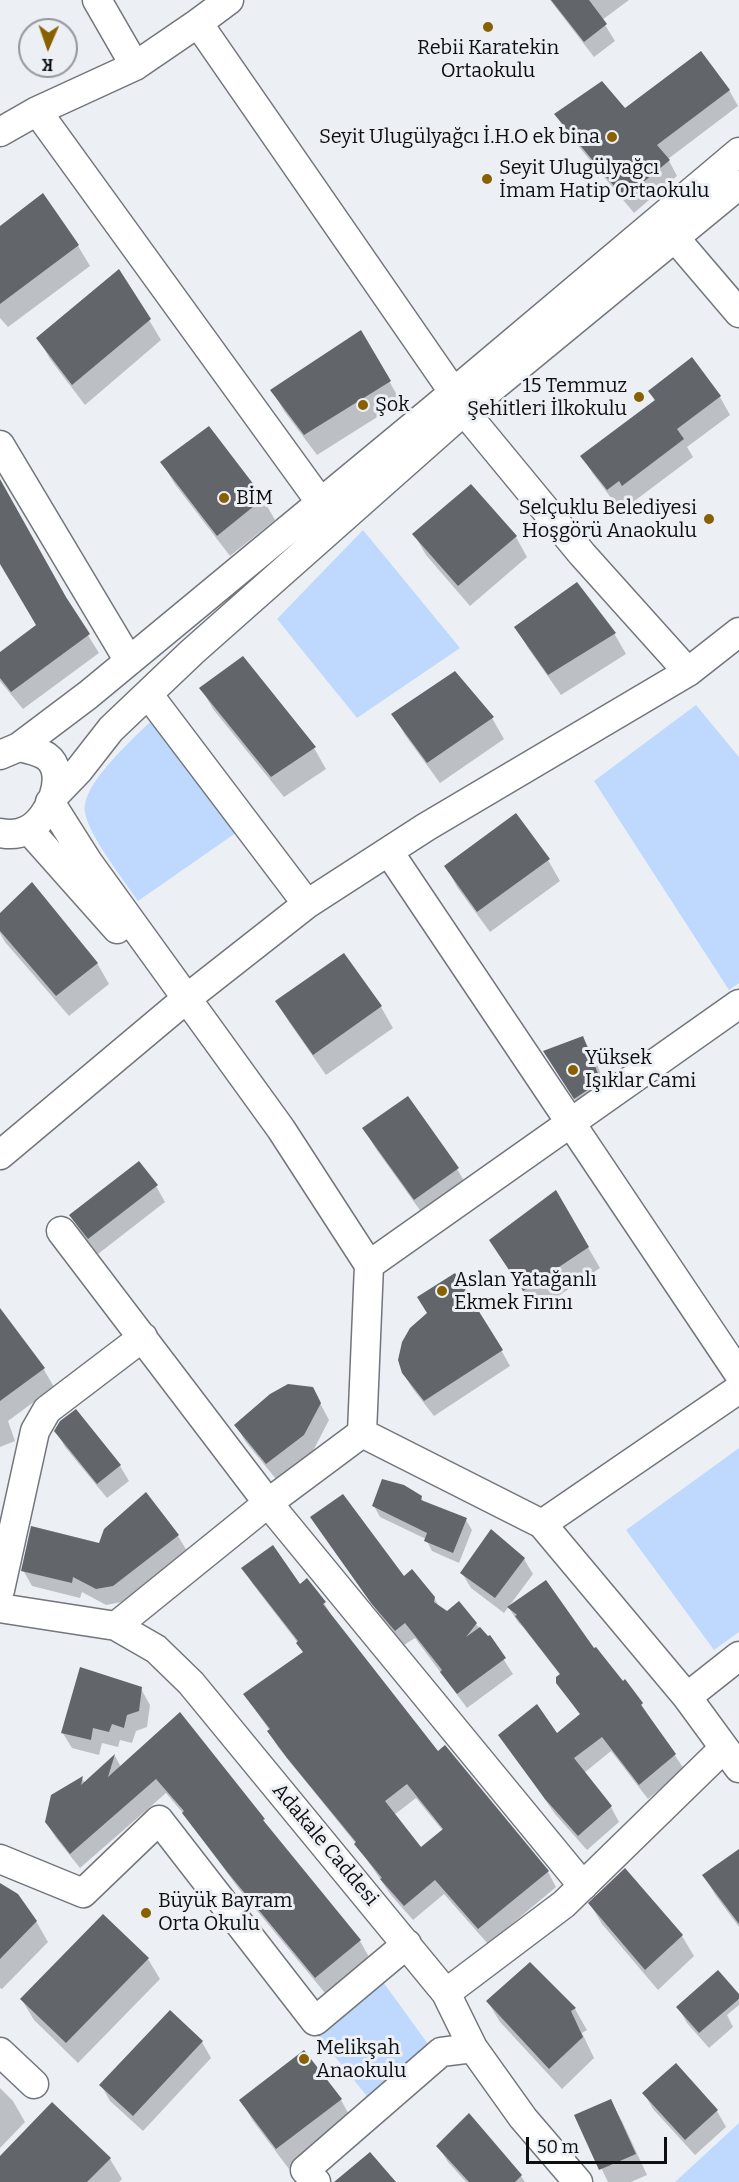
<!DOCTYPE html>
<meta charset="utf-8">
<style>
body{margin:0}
#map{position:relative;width:739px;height:2182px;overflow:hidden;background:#ecf0f5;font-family:Bitter,serif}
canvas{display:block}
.north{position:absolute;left:18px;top:18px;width:60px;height:60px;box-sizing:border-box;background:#ecf0f5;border:2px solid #93969a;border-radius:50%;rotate:182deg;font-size:16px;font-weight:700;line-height:24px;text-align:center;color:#0e0f11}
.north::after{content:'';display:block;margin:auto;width:21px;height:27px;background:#896000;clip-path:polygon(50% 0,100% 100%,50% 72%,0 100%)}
.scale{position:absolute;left:526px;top:2137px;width:141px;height:27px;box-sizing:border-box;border:3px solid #0e0f11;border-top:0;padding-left:8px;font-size:18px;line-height:21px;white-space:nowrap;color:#0e0f11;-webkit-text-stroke:4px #ecf0f5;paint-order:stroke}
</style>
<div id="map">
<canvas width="739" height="2182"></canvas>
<div class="north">K</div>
<div class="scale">50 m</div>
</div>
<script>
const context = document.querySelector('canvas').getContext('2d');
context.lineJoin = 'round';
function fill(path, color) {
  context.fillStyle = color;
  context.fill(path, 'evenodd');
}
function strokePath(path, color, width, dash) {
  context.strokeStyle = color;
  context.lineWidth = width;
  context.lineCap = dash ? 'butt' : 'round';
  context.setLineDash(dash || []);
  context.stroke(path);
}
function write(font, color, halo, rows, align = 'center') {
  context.font = font + ' Bitter,serif';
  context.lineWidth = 6;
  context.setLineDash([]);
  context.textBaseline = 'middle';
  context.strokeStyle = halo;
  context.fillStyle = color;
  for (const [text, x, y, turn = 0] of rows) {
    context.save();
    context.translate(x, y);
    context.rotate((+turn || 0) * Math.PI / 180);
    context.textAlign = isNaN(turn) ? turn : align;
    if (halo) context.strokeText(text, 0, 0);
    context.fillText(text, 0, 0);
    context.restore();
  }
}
fill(new Path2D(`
 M363,530L460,648L357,718L277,619Z
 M696,705L739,757V983L729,990L594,781Z
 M151,721L240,830L138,901C125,881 80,826 85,804C90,777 131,741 151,721Z
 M739,1448V1632L714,1650L626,1530Z
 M381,1979L428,2044L370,2100L316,2033Z
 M739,2123V2182H675Z`), '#bed9fd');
fill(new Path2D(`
 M550,0H629L602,20L615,41L594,57Z
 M729,90L738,106L668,159L677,176L634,213L565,130L556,114L625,110Z
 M0,228L78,246L90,266L8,327L0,318Z
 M149,320L161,340L85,405L50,359L38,338Z
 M361,332L401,402L317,455L284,411L272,390Z
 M691,360L720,397L730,415L687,447L693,457L633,502L630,498L618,507L593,474L582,456L655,401L650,391Z
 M209,428L263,499L275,520L230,556L174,483L162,462Z
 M0,481L68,603L99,653L23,709L0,681V654L38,626L0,562Z
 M414,534L516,537L527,557L470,606L426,555Z
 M516,627L614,633L626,654L561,695L528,648Z
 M201,688L314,748L326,769L284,797L213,709Z
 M393,714L492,718L504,739L440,783L405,735Z
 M548,860L560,881L490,932L457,887L446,866Z
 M0,915L97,963L109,984L69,1016L5,942L0,933Z
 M344,955L381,1007L393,1028L326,1075L289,1022L277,1002Z
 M583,1038L595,1059L612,1103L587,1119L545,1052Z
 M364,1128L457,1169L469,1189L427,1220L376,1149Z
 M156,1186L165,1202L98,1254L80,1231L71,1216Z
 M556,1192L600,1268L536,1311L491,1240Z
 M0,1319L43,1368L54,1387L8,1421L15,1441L0,1447Z
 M501,1350L510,1366L434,1416L413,1389L403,1373Z
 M312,1388L329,1420L313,1451L276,1479L245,1441L236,1425Z
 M56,1431L120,1466L129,1481L107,1498L65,1447Z
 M421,1497L424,1503L466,1520L472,1530L459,1563L432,1551L426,1539L380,1517L374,1506Z
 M321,1532L404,1578L434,1598L440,1608L447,1613L475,1623L488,1638L489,1637L513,1674L467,1708L415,1638L404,1645L382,1618Z
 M178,1536L187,1551L122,1602L106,1605L82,1592L80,1598L32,1586L23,1570L100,1545Z
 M524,1559L533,1574L504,1613L471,1588L462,1573Z
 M243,1568L300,1586L324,1603L333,1618L437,1753L548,1872L556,1887L488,1944L444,1894L413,1920L391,1895L357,1845L278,1747L269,1732L270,1731L245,1695L304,1653L298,1643L252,1583ZM416,1798L443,1831L421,1849L394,1815Z
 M509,1608L594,1650L641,1704L684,1769L648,1799L611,1751L584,1773L611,1807L619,1822L587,1850L555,1814L500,1735H557L581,1716L558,1683L561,1676L523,1627L518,1622Z
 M141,1689L150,1705L147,1727L136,1731L132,1743L120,1740L118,1747L102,1743L99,1755L72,1748L62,1732Z
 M180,1715L263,1820L270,1831L360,1941L369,1957L325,1993L239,1889L188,1819L166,1793L80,1868L56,1838L46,1822L82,1779L85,1783L115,1756L121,1767Z
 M739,1851V1927L716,1896L704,1876Z
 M0,1885L36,1921L48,1942L2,1989L0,1988Z
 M590,1904L682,1936L694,1956L658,1990L602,1924Z
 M148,1959L160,1979L78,2063L34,2020L22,2000Z
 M530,1964L575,2009L587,2030L582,2033L594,2058L562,2089L500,2022L488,2002Z
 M732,1988L739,2001V2005L727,2015L733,2027L709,2048L687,2023L678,2007Z
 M170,2012L202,2042L211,2058L143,2131L110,2101L101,2085Z
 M676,2065L717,2111L726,2127L695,2155L653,2109L644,2093Z
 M0,2088L13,2101L25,2122L0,2148Z
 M241,2100H341L352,2120L289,2169L253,2121Z
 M610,2100L622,2121L647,2175L631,2182H608L576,2116Z
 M469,2115L521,2176L525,2182H466L448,2162L438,2146Z
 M0,2158L110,2159L122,2179L119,2182H0Z`), '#0003');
fill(new Path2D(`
 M551,0H589L607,24L584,42Z
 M701,51L730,90L657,145L670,160L624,198L554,114L602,81L625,108Z
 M43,193L79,245L0,304V226Z
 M119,269L151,319L72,385L36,338Z
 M361,330L391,381L304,435L270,390Z
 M692,357L721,396L677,429L684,439L622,486L619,481L607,490L580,456L655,400L648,391Z
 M209,426L264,498L217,536L160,462Z
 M0,479L66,597L90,634L11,692L0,678V652L36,625L0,564Z
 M471,484L517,536L458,586L412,534Z
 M577,582L616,633L548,675L514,627Z
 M243,656L316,747L271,777L199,688Z
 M455,671L494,717L427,763L391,714Z
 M516,813L550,859L477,912L444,866Z
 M32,882L98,963L56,996L0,931V913Z
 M344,953L382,1006L313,1055L275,1001Z
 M583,1036L601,1081L574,1099L543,1051Z
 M408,1096L459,1168L414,1200L362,1128Z
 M139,1161L158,1185L88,1239L69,1215Z
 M556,1190L589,1247L523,1291L489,1240Z
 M455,1273L503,1350L424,1401L402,1373L398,1360L402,1342L410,1328L427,1313L417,1297Z
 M0,1308L45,1368L0,1401Z
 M288,1384L313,1387L321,1403L304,1435L266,1464L234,1425L270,1394Z
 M76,1409L121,1465L97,1484L54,1431L60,1421Z
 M382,1479L404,1485L422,1496L421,1500L467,1518L453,1553L424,1541L427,1533L372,1506Z
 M146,1492L179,1535L113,1586L96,1589L73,1577L72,1583L21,1571L31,1526L99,1543L104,1529Z
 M343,1494L404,1576L412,1569L435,1597L434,1602L447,1611L459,1601L477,1623L466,1637L480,1627L488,1636L490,1635L506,1658L457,1694L440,1672L442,1670L405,1623L395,1631L371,1603L310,1517Z
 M491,1529L525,1558L495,1598L460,1573Z
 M273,1545L300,1584L307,1578L326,1602L323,1604L438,1751L445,1745L549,1871L478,1929L435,1880L404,1906L380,1879L382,1878L354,1844L356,1842L287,1758L267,1731L270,1729L243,1694L303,1652L296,1643L298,1641L241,1568ZM407,1784L443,1829L421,1847L385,1801Z
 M546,1580L594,1648L596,1647L623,1681L625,1679L643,1703L641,1705L676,1754L639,1785L602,1737L574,1758L612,1806L578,1836L545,1799L498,1735L537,1704L557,1733L580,1714L556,1683V1677L560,1674L515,1616L517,1615L507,1607Z
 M80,1667L142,1687L139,1711L127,1715L124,1728L112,1724L109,1732L93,1728L91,1740L61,1733Z
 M180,1712L265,1819L263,1820L361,1940L315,1978L228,1873L182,1813L184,1811L156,1779L70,1854L45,1822L51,1795L83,1776L81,1785L115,1754L108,1777Z
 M739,1849V1924L702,1875Z
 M625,1868L683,1935L645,1970L588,1903Z
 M0,1883L18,1894L37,1921L0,1959Z
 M103,1914L149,1958L66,2043L20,1999Z
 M530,1962L576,2008L571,2011L583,2037L549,2069L486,2001Z
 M718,1970L739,1994V1999L699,2033L676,2007Z
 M170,2010L203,2041L133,2116L99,2085Z
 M304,2050L342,2099L276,2149L239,2100Z
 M676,2063L718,2110L685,2140L642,2093Z
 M611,2099L636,2154L599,2170L574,2115Z
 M52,2102L111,2158L87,2182H0V2156Z
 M469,2113L522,2175L515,2182H469L436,2146Z
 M370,2152L396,2182H334Z`), '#62666a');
const minor = new Path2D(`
 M97,0L135,66
 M229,0L198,23L454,393
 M37,111L321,503
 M0,132L37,111L135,66L198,23
 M675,238L739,313
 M464,411L582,554L688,672
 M0,445L129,661
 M148,694L307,904
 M19,747L88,695L435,408L739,152
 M0,755L19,747C28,749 38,751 46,756C70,773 49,820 27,830C18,835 10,835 0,833
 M54,796L79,770L111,729L192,652L464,411L739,185
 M50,802L88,862L281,1129L369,1265L362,1433L268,1503L116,1626
 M29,830L117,929
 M389,852L739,1374
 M0,1155L186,999L307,904L426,827L688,672L739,632
 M61,1231L268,1503L583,1886
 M369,1265L739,1004
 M362,1433L542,1524L687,1697L739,1768
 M542,1524L739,1389
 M0,1590L35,1431L47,1410L143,1337
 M0,1608L116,1626L156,1649L191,1683L446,1993L473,2048L523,2118L578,2182
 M687,1697L739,1656
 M0,1859L83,1893L159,1820L315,2021L407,1944
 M446,1993L564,1904L723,1749
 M0,2052L34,2084
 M316,2182L305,2170L441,2052L473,2048`);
strokePath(minor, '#72767b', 31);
strokePath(minor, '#fff', 28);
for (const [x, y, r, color] of [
 [488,27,6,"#896000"],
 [612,137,6,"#896000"],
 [487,179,6,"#896000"],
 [639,397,6,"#896000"],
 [363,405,6,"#896000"],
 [224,498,6,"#896000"],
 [709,519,6,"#896000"],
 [573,1070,6,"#896000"],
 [442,1291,6,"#896000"],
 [146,1913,6,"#896000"],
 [304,2059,6,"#896000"]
]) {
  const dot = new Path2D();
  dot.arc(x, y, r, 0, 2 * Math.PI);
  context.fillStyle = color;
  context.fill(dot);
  strokePath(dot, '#ecf0f5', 2);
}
write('20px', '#0e0f11', '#ecf0f5', [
 ["Rebii Karatekin",488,48,"center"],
 ["Ortaokulu",488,71,"center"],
 ["Seyit Ulugülyağcı İ.H.O ek bina",600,137,"right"],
 ["Seyit Ulugülyağcı",499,168],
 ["İmam Hatip Ortaokulu",499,191],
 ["15 Temmuz",627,386,"right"],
 ["Şehitleri İlkokulu",627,409,"right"],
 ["Şok",375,405],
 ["BİM",236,498],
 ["Selçuklu Belediyesi",697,508,"right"],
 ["Hoşgörü Anaokulu",697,531,"right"],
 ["Yüksek",585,1058],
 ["Işıklar Cami",585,1081],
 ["Aslan Yatağanlı",454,1280],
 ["Ekmek Fırını",454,1303],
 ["Büyük Bayram",158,1901],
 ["Orta Okulu",158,1924],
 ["Melikşah",316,2048],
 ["Anaokulu",316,2071]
], 'left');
write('20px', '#0e0f11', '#ecf0f5', [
 ["Adakale Caddesi",325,1845,50]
]);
</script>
